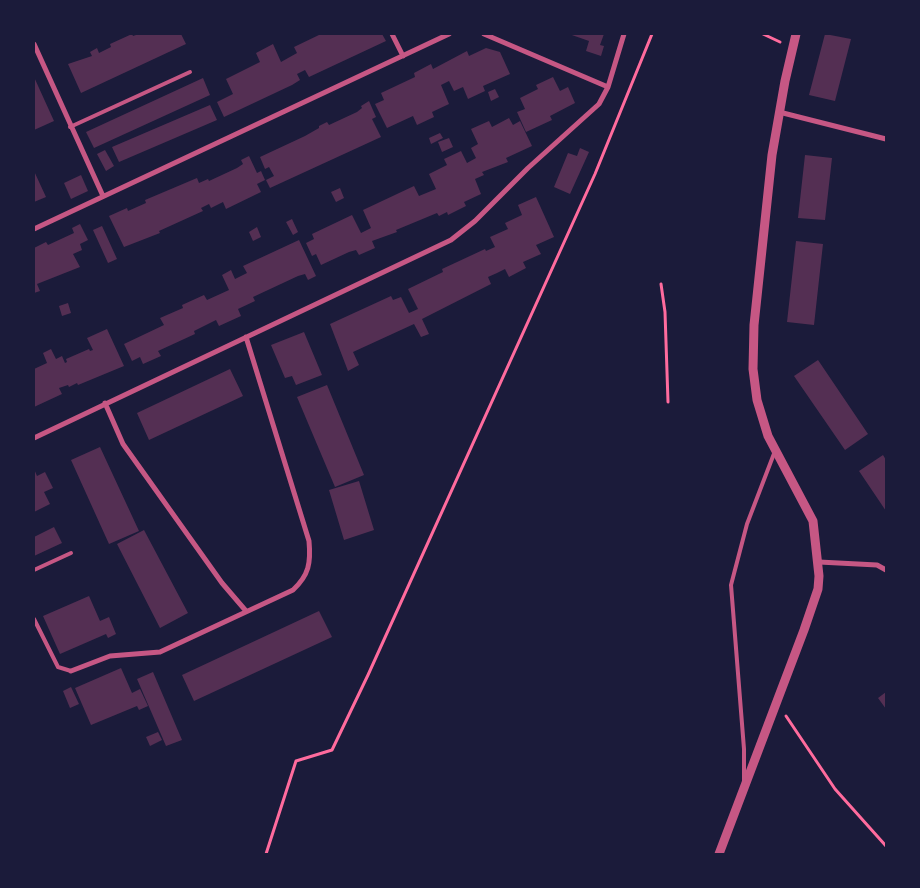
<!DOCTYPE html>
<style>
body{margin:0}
#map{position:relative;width:920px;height:888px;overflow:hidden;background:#1b1b3a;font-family:Karla,sans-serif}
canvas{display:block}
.frame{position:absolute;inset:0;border:35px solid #1b1b3a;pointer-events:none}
</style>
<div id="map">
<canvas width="920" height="888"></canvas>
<div class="frame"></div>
</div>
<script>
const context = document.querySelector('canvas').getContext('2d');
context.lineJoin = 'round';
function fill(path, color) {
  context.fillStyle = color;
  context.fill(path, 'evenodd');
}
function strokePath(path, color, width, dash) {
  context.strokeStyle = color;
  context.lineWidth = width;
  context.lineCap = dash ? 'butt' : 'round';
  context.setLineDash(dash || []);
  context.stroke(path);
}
fill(new Path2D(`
 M132,34L133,36L139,34H181L186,44L81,93L68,64L92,56L90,52L97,48L99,53L111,47L110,44Z
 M321,34H382L386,41L309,77L305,70L297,74L300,80L292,85L224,117L217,102L233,94L226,79L260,62L256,53L273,44L281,62L297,53L294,47Z
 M569,34H604L600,45L604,46L601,56L586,51L589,41Z
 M825,34L851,39L835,101L809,95Z
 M486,48L500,52L510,74L483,86L485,91L468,99L463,87L454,91L449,81L441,85L449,104L432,112L434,117L417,125L413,116L387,128L375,104L384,100L381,93L415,77L414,73L431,64L433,69L467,51L469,56Z
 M34,77L54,121L34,130Z
 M553,77L560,91L568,87L575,103L550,116L552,120L526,132L517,112L525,109L520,98L538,89L536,85Z
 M203,78L210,95L94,148L86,132Z
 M495,89L499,97L491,101L488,92Z
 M369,101L376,117L372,119L381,137L270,188L266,180L274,176L269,167L265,169L260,157L305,136L319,128V126L327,122L329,125L357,112L362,108L361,106Z
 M210,105L217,120L119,162L112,147Z
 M509,118L513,125L520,121L532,146L506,158L508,162L482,172L484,175L475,179L481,194L464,202L466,206L448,215L447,212L439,216L437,213L396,230L397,232L372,241L375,248L359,255L356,250L349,252L321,265L316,254L312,256L306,243L314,239L312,234L352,215L361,233L371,228L363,210L414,186L419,196L436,189L429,174L447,165L444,159L461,151L467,163L476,158L471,148L478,144L471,129L489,121L492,127Z
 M440,133L443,138L431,144L429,138Z
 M449,138L453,147L442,152L438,142Z
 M580,148L589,152L570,194L554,187L568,153L577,156Z
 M105,150L114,166L106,171L97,154Z
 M805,155L832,158L825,220L798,218Z
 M249,156L257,173L261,171L265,180L257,184L261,192L226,209L223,202L211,208L209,204L201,208L203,211L159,231L160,233L124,247L109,216L127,208L128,211L146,203L145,200L197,178L199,183L208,179L209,181L237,168L243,164L241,160Z
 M34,171L46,197L34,202Z
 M81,175L88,191L71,199L64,183Z
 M340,188L344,198L336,202L331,192Z
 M536,197L554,237L536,245L541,254L523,262L526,268L509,277L505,269L497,273L488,277L491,284L422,319L429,334L421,337L414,324L353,352L359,365L348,371L330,324L391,296L393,300L401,297L409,313L418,309L408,289L443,272L442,269L485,249L486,251L495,247L490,237L508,229L505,223L522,215L518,205Z
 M292,219L298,232L293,235L286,222Z
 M80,224L88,240L80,244L82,250L73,254L80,267L37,284L40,291L34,293V248L46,242L48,245L74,233L72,228Z
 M102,226L117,259L108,263L93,230Z
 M257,227L261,237L253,241L249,232Z
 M299,240L316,276L308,280L305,274L298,276L253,297L255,301L238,309L241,316L219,326L216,320L194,331L195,334L158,351L161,356L143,364L140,357L132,361L124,344L164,325L160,318L183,308L182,305L204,295L207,300L229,290L222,275L231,270L235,279L247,273L243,266Z
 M796,241L823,244L814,325L787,322Z
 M68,303L71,313L62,316L59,306Z
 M107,329L124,366L78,385L77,383L69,387L68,385L59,388L62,394L34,407V369L47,363L43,353L51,349L56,359L62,356L65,363L67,362L66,359L89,349L90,351L93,350L87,338Z
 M304,332L322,375L296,385L292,376L285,378L271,345Z
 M818,360L868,434L845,450L794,376Z
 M230,369L243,396L149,440L137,413Z
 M327,385L364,475L335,487L297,397Z
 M100,447L139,531L109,544L71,460Z
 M883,455L886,460V511L859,471Z
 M34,469L37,476L45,472L53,488L44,492L50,504L34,512Z
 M359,481L374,530L344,540L329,490Z
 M54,527L62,543L34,556V537Z
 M144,530L188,613L160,628L117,544Z
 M89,596L100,621L109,617L116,634L108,638L106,634L60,654L43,616Z
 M319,611L332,637L194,701L182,675Z
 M121,668L132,693L140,689L148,706L139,710L137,706L91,725L75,688Z
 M153,672L182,740L166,746L137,679Z
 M71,687L79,704L70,708L63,691Z
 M886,692V709L878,698Z
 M158,732L162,740L150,746L146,737Z`), '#542f53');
strokePath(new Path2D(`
 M763,34L780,42
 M661,284L665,312L668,402
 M786,716L835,789L886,846
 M266,854L296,761L332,750L368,675L595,174L652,34`), '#ff6b9d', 3);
strokePath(new Path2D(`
 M70,127L190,72
 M34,570L71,553
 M34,619L58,667L71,671
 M744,781V749L731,585L747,524L775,451`), '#c65784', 4);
strokePath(new Path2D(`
 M392,34L403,56
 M484,34L608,87
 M34,44L103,196
 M779,112L886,139
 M34,229L449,34
 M105,403L123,444L222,583L246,611
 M34,438L451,240L475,221L528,168L599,104L608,87L624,34
 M819,562L877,565L886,570
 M71,671L110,656L160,652L293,590C309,575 311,563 309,541L246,337`), '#c65784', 5);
strokePath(new Path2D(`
 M719,854L804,630L818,589L819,576L813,521L768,436L757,400L753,369L754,325L772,155L785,81L796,34`), '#c65784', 9);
</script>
